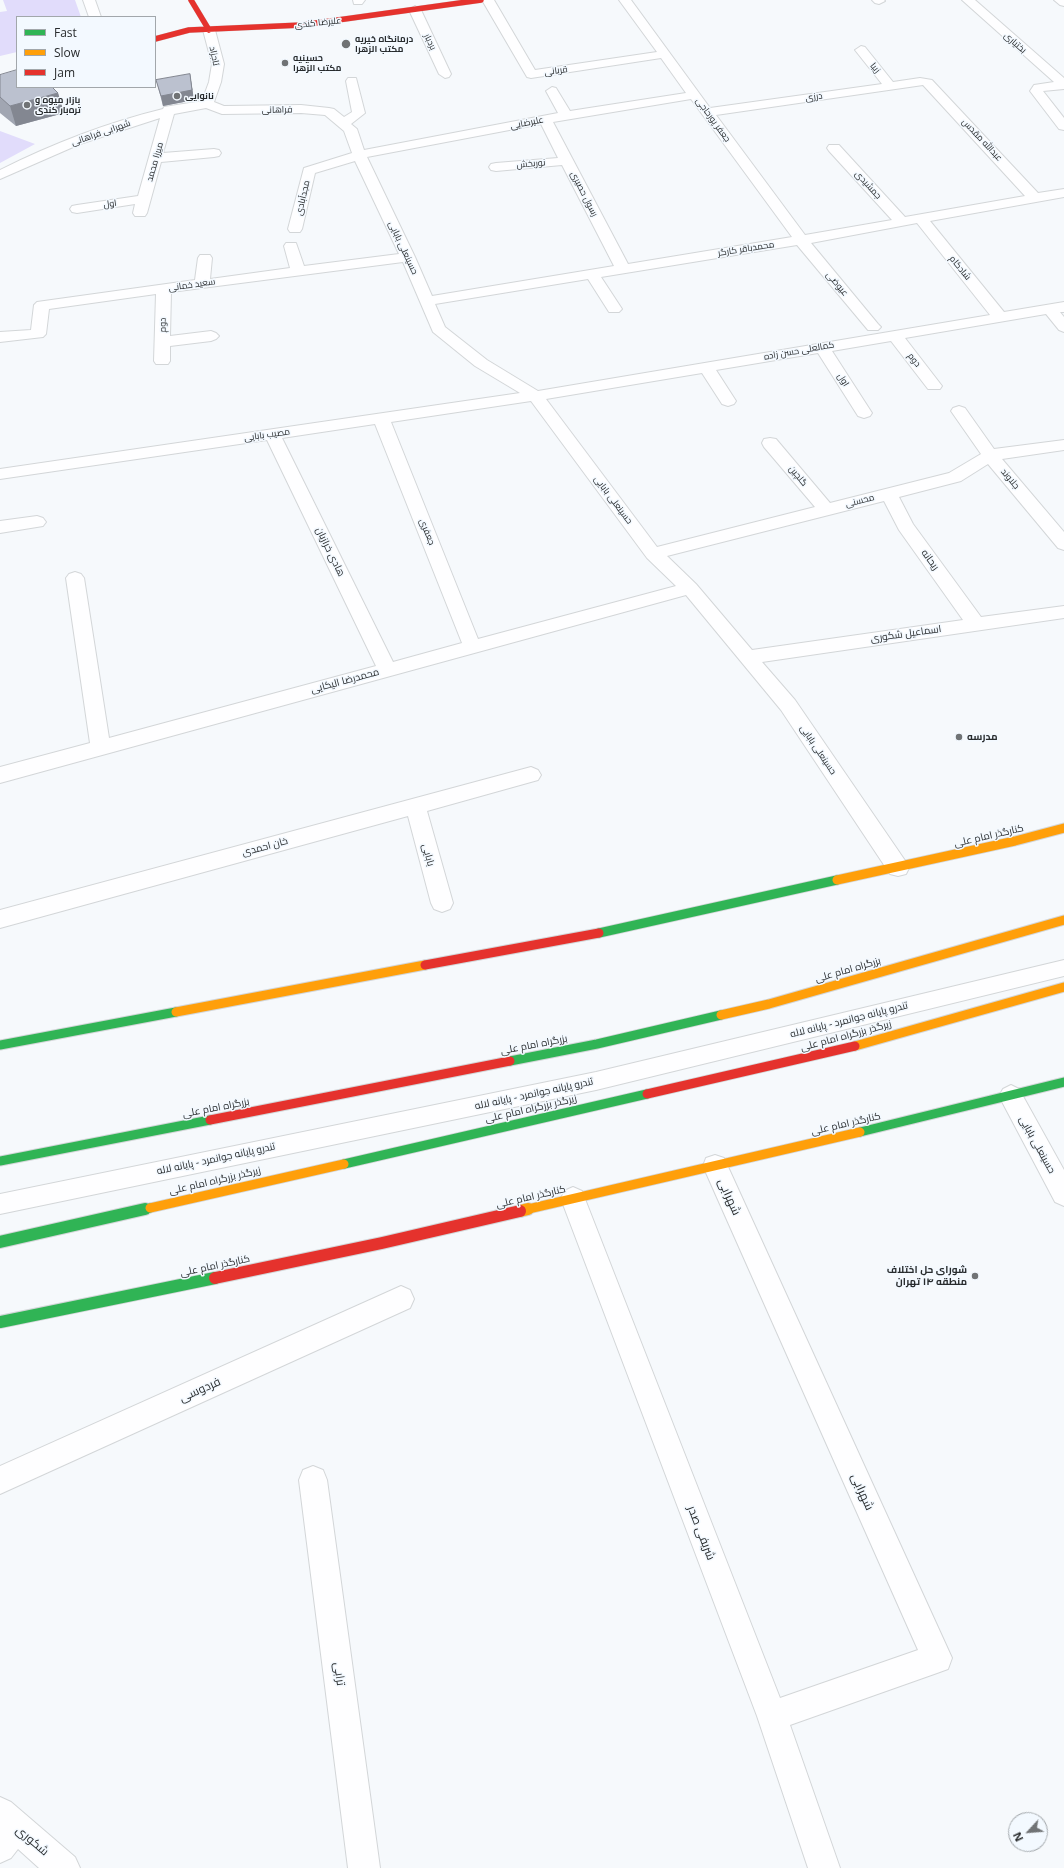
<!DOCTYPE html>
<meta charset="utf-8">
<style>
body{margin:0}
#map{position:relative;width:1064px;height:1868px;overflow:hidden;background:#f6f9fc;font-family:"Open Sans",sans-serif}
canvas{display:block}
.legend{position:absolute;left:16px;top:16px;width:140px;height:72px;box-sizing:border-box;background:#f3f9ff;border:1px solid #a2a7ab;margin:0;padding:5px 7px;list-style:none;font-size:12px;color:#282b2d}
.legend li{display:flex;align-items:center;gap:8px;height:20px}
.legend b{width:20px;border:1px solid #a2a7ab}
.north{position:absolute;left:1008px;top:1812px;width:40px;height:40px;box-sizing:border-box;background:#f3f9ff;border:1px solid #a2a7ab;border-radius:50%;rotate:244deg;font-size:11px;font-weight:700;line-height:16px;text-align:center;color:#282b2d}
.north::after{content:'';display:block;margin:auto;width:14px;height:18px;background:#707375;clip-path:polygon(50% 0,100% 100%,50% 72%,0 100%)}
</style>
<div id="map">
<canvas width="1064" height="1868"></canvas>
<ul class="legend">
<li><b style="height:5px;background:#30b455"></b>Fast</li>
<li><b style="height:5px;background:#ff9f0a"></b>Slow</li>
<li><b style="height:5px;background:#e5322d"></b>Jam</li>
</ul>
<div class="north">N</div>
</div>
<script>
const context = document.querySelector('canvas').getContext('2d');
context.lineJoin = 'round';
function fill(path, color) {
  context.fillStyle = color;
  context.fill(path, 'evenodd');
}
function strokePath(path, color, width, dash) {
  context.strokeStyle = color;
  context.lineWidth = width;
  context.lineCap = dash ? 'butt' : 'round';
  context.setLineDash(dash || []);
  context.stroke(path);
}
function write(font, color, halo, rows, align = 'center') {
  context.font = font + ' "Open Sans",Cairo,sans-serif';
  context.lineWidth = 3;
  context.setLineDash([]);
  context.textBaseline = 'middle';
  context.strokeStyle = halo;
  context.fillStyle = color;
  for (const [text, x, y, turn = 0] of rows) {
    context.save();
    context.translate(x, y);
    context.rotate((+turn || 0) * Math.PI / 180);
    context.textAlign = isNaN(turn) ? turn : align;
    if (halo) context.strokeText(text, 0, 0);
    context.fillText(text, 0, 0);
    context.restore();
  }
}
fill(new Path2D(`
 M3,0H75L81,17H17V52L0,56V12L7,11Z
 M0,131L35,144L0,163Z`), '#e1dcfb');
const lane = new Path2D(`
 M1064,960V976L596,1090L0,1214V1194L596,1072Z`);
const street = new Path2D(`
 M83,0H95L101,17H89Z
 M353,0H365L362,4H354Z
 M482,0H494L535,70L657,52L619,0H631L710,108L882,84L855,50L861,46L865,47L893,82L920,78L932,80L1038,193L1064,189V197L930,221L1004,312L1064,302V312H1060L1064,317V332L1059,330L1046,314L905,338L942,386L940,389H928L891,341L832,351L872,413L870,416L864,418L858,416L818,353L716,370L736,401L734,404L728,406L722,404L702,373L546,399L657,547L815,507L764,447L762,443L764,439L770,438L776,439L830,503L949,473L981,454L951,411L953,408L959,406L965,408L994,449L1064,440V450L1002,459L1064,532V550L1058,548L988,464L961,481L899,497L913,524L981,617L1064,606V618L762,662L795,700L906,862L909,868L906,874L898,876L890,874L781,710L686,595L0,783V767L90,743L66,578L69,574L75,572L81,574L84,578L109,738L376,666L267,440L0,479V469L520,393L475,366L433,332L403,262L171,292L170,336L211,331L216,333L219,336L216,339L211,341L170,346V361L168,364H156L154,361L156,294L49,309L46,334L43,337L0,342V332L31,330L34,305L37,302L195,280L198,258L200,255H210L212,258L210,279L290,268L284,246L286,243H296L304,266L399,254L355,161L315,173L302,229L300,232H290L288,229L304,168L352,153L344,131L325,115L301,113L222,114L206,108L174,114L163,153L214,149L219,150L221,153L219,156L214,157L161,162L147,213L145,216H135L133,213L135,204L77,213L72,212L70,209L72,206L77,205L138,196L160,118L80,144L0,179V170C52,144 106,123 163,109L164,107L202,101L209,82L212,64L203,30L209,26L215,30L224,64L221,82L214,102L224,106L301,105L329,108L334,109L344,117L352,112L346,81L348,78H356L365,113L351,124L357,129L364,150L558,113L546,91L552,87L556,88L570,111L686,93L661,58L531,78L527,77ZM923,85L1025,196L905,217L839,145H829L827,148L829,151L892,220L805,235L716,115ZM691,99L792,237L628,264L553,122ZM541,124L558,158L496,163L491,164L489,167L491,170L496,171L562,165L614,266L432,296L415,257L367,157ZM917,223L990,315L538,391L487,360L445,327L435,304L588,279L609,312H619L622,309L601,277L797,245L868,330H878L881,327L878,324L811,243ZM531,401L647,558L676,586L478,639L391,422ZM375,424L462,643L393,662L282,438ZM884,501L899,530L963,620L752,650L696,584L667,556Z
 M872,0H884L885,1L879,4L875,3Z
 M962,0H975L1064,78V89L1043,91L1064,118V130L1059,129L1030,91L1034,85L1054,82Z
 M1054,0H1064V6L1060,5Z
 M415,6L421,10L451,74L449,77L445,78L439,74L409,10Z
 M37,516L43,518L46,522L43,526L0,533V521Z
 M531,767L538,770L541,775L538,780L427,811L453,903L450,909L442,912L434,909L431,903L408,816L0,928V910Z
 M1011,1085L1019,1089L1064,1170V1206L1055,1202L999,1096L1003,1089Z
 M715,1155L724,1158L952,1658L948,1669L937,1673L790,1725L840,1868H808L757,1716L561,1199L564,1191L573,1187L582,1191L585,1199L780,1698L918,1650L703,1166L706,1158Z
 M401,1286L410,1290L414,1299L410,1308L0,1494V1466Z
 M313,1466L323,1470L327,1480L380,1868H348L299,1480L303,1470Z
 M0,1797L11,1802L75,1857L80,1868H39L18,1849L11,1858L0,1863Z`);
const fastFar1 = new Path2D(`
 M599,933L837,880
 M0,1045L176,1012
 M510,1061L597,1044L721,1015
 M860,1132L1064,1082
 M0,1161L210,1120
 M344,1164L647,1094
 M141,1210L150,1208`);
const fast = new Path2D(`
 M0,1242L145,1209
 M0,1322L215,1278`);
const slowFar1 = new Path2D(`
 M837,880L1015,841L1064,828
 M176,1012L425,965
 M721,1015L769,1004L1064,920
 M855,1046L1064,987
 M150,1208L344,1164
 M524,1210L860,1132`);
const slow = new Path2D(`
 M520,1211L528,1209`);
const jamFar2 = new Path2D(`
 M191,0L209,30
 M155,39L189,30L302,25L481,0`);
const jamFar1 = new Path2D(`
 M425,965L599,933
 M647,1094L855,1046
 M210,1120L510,1061`);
const jam = new Path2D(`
 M215,1278L382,1243L520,1211`);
strokePath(lane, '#d3d6d8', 2);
strokePath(street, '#d3d6d8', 2);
strokePath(fastFar1, '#d3d6d8', 11);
strokePath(fast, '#d3d6d8', 14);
strokePath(slowFar1, '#d3d6d8', 11);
strokePath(slow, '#d3d6d8', 14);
strokePath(jamFar2, '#d3d6d8', 6);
strokePath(jamFar1, '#d3d6d8', 11);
strokePath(jam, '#d3d6d8', 14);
fill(lane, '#fefeff');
fill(street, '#fefeff');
strokePath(fastFar1, '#30b455', 9);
strokePath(fast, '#30b455', 12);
strokePath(slowFar1, '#ff9f0a', 9);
strokePath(slow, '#ff9f0a', 12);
strokePath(jamFar2, '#e5322d', 5.5);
strokePath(jamFar1, '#e5322d', 9);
strokePath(jam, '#e5322d', 12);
fill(new Path2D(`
 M190,74L194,100L163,106L159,91L156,80Z
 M0,75L58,93L64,113L16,126L0,113Z`), '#a1a6b2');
fill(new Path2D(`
 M190,74L194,100L163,106L161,96Z
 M58,93L64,113L16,126L10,106Z`), '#838791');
const building = new Path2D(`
 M17,70V87H52L58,93L10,106L0,97V75Z
 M190,74L192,90L161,96L156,80Z`);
fill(building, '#bbc1cf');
strokePath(building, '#838791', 1);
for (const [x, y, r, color] of [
 [346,44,5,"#707375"],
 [285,63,4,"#707375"],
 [177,96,4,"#707375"],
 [27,105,4,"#707375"],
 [959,737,4,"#707375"],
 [975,1276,4,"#707375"]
]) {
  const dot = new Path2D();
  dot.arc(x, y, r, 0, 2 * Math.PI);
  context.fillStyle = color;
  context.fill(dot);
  strokePath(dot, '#f3f9ff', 1.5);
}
write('9px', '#282b2d', '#f3f9ff', [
 ["علیرضا کندی",318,23,-6],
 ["بردبار",430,42,64],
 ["بختیاری",1015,43,41],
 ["تاجزاد",214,56,79],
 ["زیبا",875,68,51],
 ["قربانی",556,71,-8],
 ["درزی",814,97,-8],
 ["فراهانی",277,110,-1],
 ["جعفر پورحاجی",713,120,54],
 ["علیرضایی",527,123,-11],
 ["شهرابی فراهانی",101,133,-19],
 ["عبدالله مقدس",982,140,47],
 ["میرزا محمد",155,162,-74],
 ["نوربخش",531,164,-5],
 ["جمشیدی",868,185,48],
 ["رسول حصیری",584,194,63],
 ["مجدآبادی",303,198,-77],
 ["اول",110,204,-8],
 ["حسینعلی بابایی",403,248,65],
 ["محمدباقر کارگر",746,249,-9],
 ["شادکام",960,268,51],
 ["عیوضی",837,284,50],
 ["سعید خمانی",192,285,-8],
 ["دوم",163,325,-89],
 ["کمالعلی حسن زاده",799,351,-10],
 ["دوم",914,360,52],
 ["اول",843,380,58],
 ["مصیب بابایی",267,435,-8],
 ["گلچین",798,476,50],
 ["جلاوند",1010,479,50],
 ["حسینعلی بابایی",613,500,53],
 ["محسنی",860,501,-14],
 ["جعفری",427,532,68],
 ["حسینعلی بابایی",818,750,56]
]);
write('bold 9px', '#282b2d', '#f3f9ff', [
 ["درمانگاه خیریه",355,39],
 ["مکتب الزهرا",355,49],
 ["حسینیه",293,58],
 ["مکتب الزهرا",293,68],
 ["نانوایی",185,96],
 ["بازار میوه و",35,100],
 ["تره‌بار کندی",35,110]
], 'left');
write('10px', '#282b2d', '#f3f9ff', [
 ["هادی خرازیان",330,552,64],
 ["ریحانه",930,560,54],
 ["اسماعیل شکوری",906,634,-8],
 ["محمدرضا الیکایی",345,681,-15],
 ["کنارگذر امام علی",989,836,-13],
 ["خان احمدی",265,847,-15],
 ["بابایی",428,855,75],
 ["بزرگراه امام علی",848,970,-16],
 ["تندرو پایانه جوانمرد - پایانه لاله",849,1020,-14],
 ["زیرگذر بزرگراه امام علی",846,1036,-15],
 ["بزرگراه امام علی",534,1045,-11],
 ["تندرو پایانه جوانمرد - پایانه لاله",534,1094,-12],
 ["بزرگراه امام علی",216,1108,-11],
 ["زیرگذر بزرگراه امام علی",531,1109,-13],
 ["کنارگذر امام علی",846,1124,-13],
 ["حسینعلی بابایی",1037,1145,61],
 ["تندرو پایانه جوانمرد - پایانه لاله",216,1159,-12],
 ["زیرگذر بزرگراه امام علی",215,1181,-13],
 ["کنارگذر امام علی",531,1197,-13],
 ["کنارگذر امام علی",215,1266,-12]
]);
write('bold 10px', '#282b2d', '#f3f9ff', [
 ["مدرسه",967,737],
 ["شورای حل اختلاف",967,1270,"right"],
 ["منطقه ۱۴ تهران",967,1282,"right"]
], 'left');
write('12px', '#282b2d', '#f3f9ff', [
 ["شهرابی",729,1197,66],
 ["فردوسی",200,1390,-24],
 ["شهرابی",862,1492,66],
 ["شریفی صدر",701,1533,69],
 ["ترابی",339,1674,82],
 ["شکوری",32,1841,40]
]);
</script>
